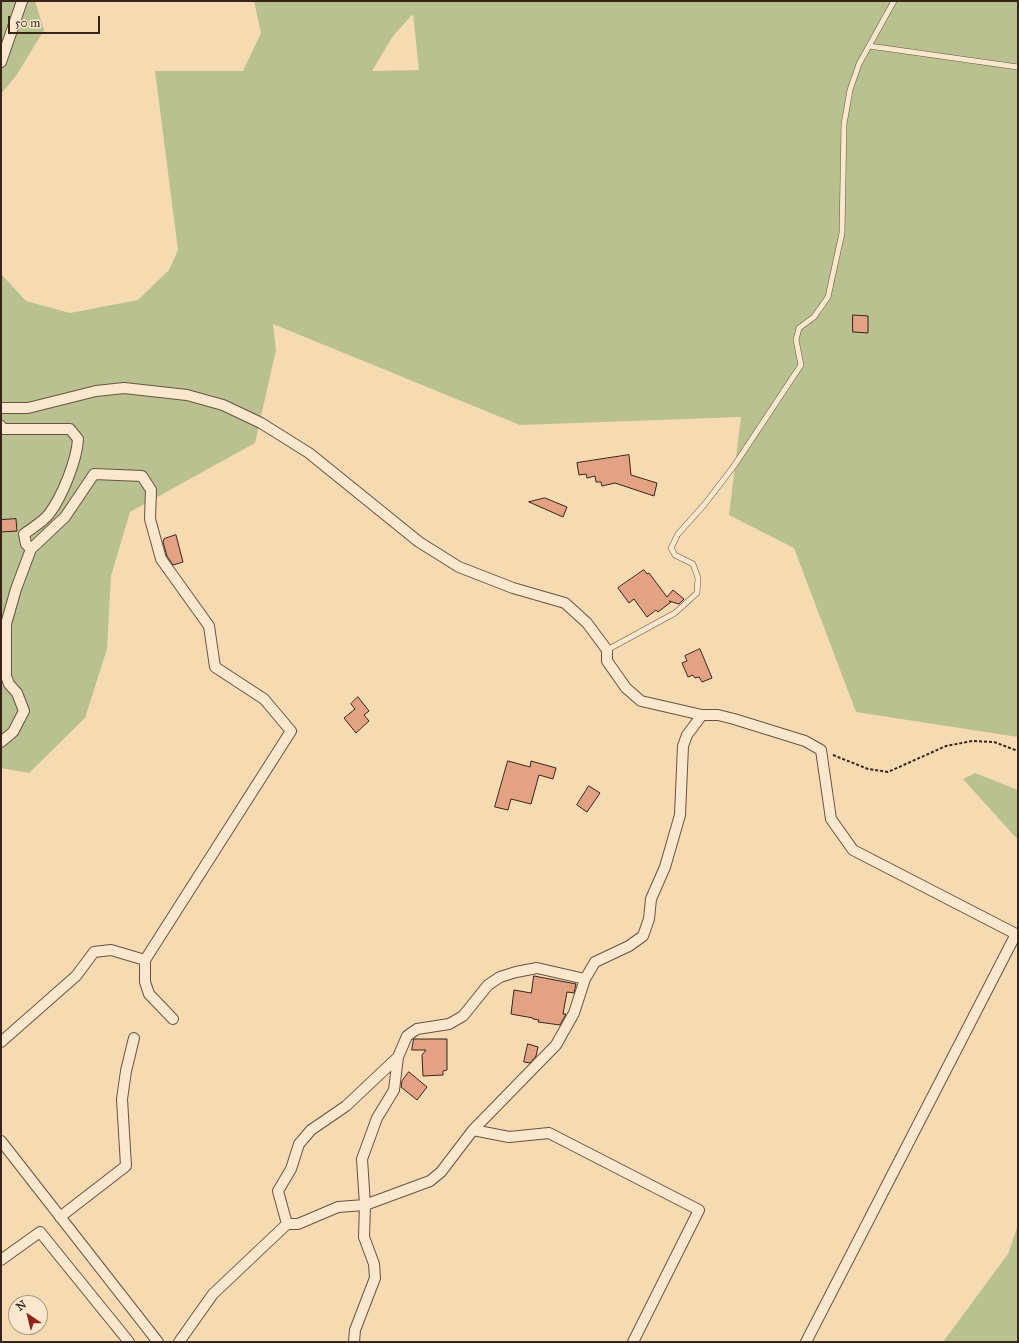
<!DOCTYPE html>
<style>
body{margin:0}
#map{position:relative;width:1019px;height:1343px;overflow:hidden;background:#f6dbb2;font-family:"IM FELL Great Primer",serif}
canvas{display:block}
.frame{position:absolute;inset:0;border:2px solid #39241c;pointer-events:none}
.north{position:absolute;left:8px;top:1295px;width:40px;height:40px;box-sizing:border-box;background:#f9e8cd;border:1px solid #ac9a86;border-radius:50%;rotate:325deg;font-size:11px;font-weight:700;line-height:16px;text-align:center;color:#39241c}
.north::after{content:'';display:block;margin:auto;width:14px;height:18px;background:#8f2418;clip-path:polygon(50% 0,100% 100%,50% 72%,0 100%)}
.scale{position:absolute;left:8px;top:16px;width:92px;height:18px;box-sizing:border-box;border:2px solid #39241c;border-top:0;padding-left:5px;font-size:12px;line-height:14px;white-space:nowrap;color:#39241c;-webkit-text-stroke:3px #f9e8cd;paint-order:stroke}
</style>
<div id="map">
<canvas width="1019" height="1343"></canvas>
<div class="frame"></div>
<div class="north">N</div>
<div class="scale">50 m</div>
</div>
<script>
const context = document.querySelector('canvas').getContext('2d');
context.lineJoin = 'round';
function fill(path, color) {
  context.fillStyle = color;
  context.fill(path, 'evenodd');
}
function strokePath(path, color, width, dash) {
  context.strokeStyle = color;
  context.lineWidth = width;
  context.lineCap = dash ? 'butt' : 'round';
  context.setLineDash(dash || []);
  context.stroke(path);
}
fill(new Path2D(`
 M1,1H35L44,30L16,76L1,94Z
 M254,1H1018V737L856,712L794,548L729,515L741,417L520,425L273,324L276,350L255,443L130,512L111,576L107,649L85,718L29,773L1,768V274L26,301L70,313L138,300L169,270L178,250L155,71H243L261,33ZM413,14L419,70L372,71L393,36Z
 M975,773L1018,790V840L963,779Z
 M1018,1225V1342H943L1008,1254Z`), '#b8c18f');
const building = new Path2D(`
 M853,315L868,316V333L853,332Z
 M629,455L631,475L657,483L654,496L615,483L602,486L601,482H596L595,476L587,478L586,474L579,475L577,463Z
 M545,498L567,507L563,517L529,502Z
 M16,519L17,531L1,532V520Z
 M176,535L183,562L173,565L167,556L163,542L164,539Z
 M644,570L647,574L649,573L667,597L673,590L684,599L679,604L669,601L671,602L658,612L656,610L647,617L634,599L629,603L618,588Z
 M700,649L712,678L702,682L699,677L695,678L693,675L688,677L682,663L687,661L685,656Z
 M358,697L369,711L364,715L369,721L356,733L344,718L355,709L351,704Z
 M508,761L530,767L531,761L556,768L553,779L539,775L531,804L511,799L508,810L495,807Z
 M589,786L600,793L587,812L577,805Z
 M534,976L576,984L574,993L567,992L563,1014H566L560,1025L538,1022L539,1020L533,1019V1018L511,1014L514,990L531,993Z
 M414,1039H447V1070L443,1071V1075L423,1076L422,1055L426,1050H412Z
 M528,1044L538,1047L536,1056L530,1063L524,1062Z
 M409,1072L427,1087L417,1100L401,1087L402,1081Z`);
fill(building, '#e2a283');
strokePath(building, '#39241c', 1);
const service = new Path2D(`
 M869,46L1018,67
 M607,650L675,613L697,593L698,578L693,564L675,555L671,548L678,534L704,505L734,466L801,365L796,340L799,328L814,317L828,297L842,233L844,124L850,90L859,64L894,1`);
const minor = new Path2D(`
 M1,62L22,1
 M1,408H28L96,391L124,388L187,395L223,405L261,423L309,453L419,542L459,567L513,588L565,603L587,623L607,650V661L626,688L641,701L702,715H718L734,719L805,741L821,750L831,819L853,850L1016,934L806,1342
 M1,426L3,429H70L78,439C77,460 62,497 49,514C43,522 32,528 24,534L26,544L31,549
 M1,742L13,732L24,711L17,693L9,684L6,676V624L16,589L31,549L65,517L94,474L142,476L151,490L150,519L161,559L209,626L215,667L264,699L291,731L145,960V982L149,994L173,1019
 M1,1042L76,976L94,952L111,950L145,960
 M1,1141L158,1342
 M60,1217L126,1166L122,1099L126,1071L134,1038
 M287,1224H298L338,1207L365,1205L430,1181L441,1172L473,1130
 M1,1260L40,1232L129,1342
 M179,1342L213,1294L287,1224L278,1191L291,1169L299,1144L311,1130L346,1106L398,1057L407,1036L417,1029L449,1024L463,1016L488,985L500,977L516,972L537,968L585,979
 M354,1342L355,1330L375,1278L374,1264L364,1237L365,1205L362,1159L377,1118L394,1090L398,1057
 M633,1342L699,1210L549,1133L509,1137L473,1130L556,1045L574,1013L585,979L595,962L629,946L643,936L649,919L651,899L665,867L680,815L683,746L687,735L702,715`);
strokePath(service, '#685242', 6);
strokePath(minor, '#685242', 12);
strokePath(new Path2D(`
 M833,755L868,769L888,772L946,746L972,741L994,742L1018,751`), '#39241c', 2, [3, 2]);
strokePath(service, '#f9e8cd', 5);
strokePath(minor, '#f9e8cd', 10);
</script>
